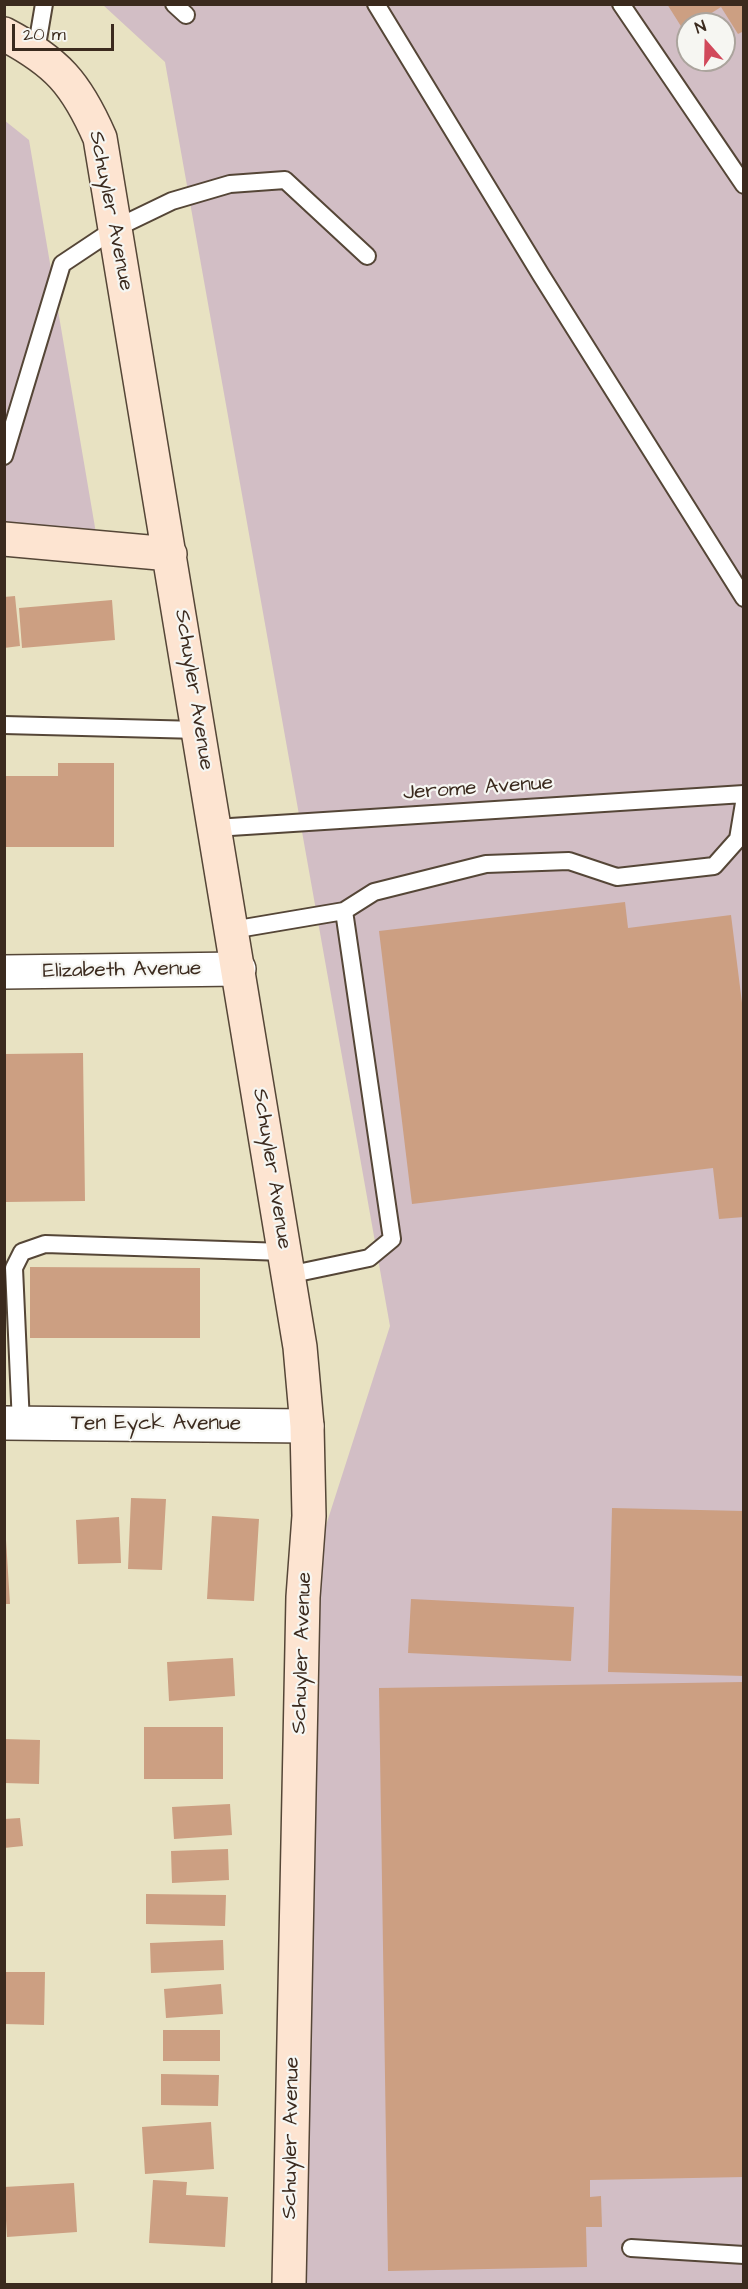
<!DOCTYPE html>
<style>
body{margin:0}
#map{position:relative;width:748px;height:2289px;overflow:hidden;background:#e8e2c2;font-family:"Architects Daughter",sans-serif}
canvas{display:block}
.frame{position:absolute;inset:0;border:6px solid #3b2a1e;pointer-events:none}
.north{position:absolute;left:676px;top:12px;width:60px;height:60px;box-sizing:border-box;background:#f6f6f2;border:2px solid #aba49d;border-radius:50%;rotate:340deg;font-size:16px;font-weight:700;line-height:24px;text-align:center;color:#3b2a1e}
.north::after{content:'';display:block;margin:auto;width:21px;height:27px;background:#d1495b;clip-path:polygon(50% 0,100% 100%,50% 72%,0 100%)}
.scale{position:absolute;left:12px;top:24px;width:102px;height:27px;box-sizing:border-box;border:3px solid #3b2a1e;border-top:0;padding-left:8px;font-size:18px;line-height:21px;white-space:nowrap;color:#3b2a1e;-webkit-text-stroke:4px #f6f6f2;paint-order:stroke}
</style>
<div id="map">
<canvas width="748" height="2289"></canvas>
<div class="frame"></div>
<div class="north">N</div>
<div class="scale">20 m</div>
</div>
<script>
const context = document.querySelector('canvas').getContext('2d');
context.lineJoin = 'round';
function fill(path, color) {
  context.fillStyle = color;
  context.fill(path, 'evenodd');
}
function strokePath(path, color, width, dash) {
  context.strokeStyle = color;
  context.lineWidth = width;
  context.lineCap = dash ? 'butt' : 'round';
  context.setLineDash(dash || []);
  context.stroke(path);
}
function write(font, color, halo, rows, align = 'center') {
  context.font = font + ' "Architects Daughter",sans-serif';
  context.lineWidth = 4.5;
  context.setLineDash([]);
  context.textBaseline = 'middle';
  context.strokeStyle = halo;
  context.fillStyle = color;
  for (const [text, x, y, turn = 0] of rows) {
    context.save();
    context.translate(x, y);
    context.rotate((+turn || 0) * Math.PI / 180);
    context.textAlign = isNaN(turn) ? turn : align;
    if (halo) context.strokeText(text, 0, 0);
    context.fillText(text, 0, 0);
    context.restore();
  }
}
fill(new Path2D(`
 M103,5H743V2284H289L303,1597L390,1326L165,62ZM688,24H724V60H688Z
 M4,120L29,140L98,545L5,536Z`), '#d2bec5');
fill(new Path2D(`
 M667,4H744V31L738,34L721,7L694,24H688V28L684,31Z
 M15,596L20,646L4,648V597Z
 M112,600L115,640L22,648L19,608Z
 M58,763H114V847H4V776H58Z
 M625,902L628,928L731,915L744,1019V1217L719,1219L713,1168L412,1204L379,931Z
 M83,1053L85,1201L6,1202L5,1054Z
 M30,1267L200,1268V1338H30Z
 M131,1498L166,1499L162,1570L128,1569Z
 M612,1508L744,1511V1676L608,1672Z
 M212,1516L259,1519L254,1601L207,1599Z
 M119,1517L121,1563L78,1564L76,1520Z
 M4,1540H6L10,1604H4Z
 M411,1599L574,1607L571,1661L408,1653Z
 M233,1658L235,1696L169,1701L167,1662Z
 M744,1682V2177L590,2180V2197L601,2196L602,2227H586L587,2267L388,2271L379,1688Z
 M144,1727H223V1779H144Z
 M4,1739L40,1740L39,1784L4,1783Z
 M230,1804L232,1835L174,1839L172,1807Z
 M20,1818L23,1846L4,1848V1819Z
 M228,1849L229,1880L172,1883L171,1851Z
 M146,1894L226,1895L225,1926L146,1924Z
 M223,1940L224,1970L151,1973L150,1943Z
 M4,1972H45L44,2025L4,2024Z
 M221,1984L223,2014L166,2018L164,1989Z
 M163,2030H220V2061H163Z
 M161,2074L219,2075L218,2106L161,2105Z
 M211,2122L214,2169L145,2174L142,2127Z
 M153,2180L187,2182L186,2195L228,2197L225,2247L149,2243Z
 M74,2183L77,2232L7,2237L4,2187Z`), '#cc9f82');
const lane = new Path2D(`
 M174,4L186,15
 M376,4L541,275L744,598
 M621,4L744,185
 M36,51L44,4
 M4,456L62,264L116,228L172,201L230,184L285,180L367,256
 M4,725L199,730
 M215,828L744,794
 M232,930L344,911
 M288,1275L369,1258L392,1239L344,911L374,892L486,864L569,861L617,877L714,866L738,839L744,803
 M21,1424L14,1268L22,1252L45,1244L284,1252
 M631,2248L744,2255`);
const street = new Path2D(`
 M4,972L239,969
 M4,1423L307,1426`);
const secondary = new Path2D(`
 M4,34C57,62 76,83 100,138L300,1347L307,1426L309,1516L303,1597L289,2284
 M4,539L170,554`);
strokePath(lane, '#554637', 20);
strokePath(street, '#554637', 36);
strokePath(secondary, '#554637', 36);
strokePath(lane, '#fff', 16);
strokePath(street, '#fff', 33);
strokePath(secondary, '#fde4d1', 33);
write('21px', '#3b2a1e', '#f6f6f2', [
 ["Schuyler Avenue",110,211,79],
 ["Schuyler Avenue",193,690,81],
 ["Jerome Avenue",478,789,-4],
 ["Elizabeth Avenue",122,971,-1],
 ["Schuyler Avenue",271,1169,81],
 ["Ten Eyck Avenue",156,1425],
 ["Schuyler Avenue",303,1653,-88],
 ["Schuyler Avenue",292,2138,-89]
]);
</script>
